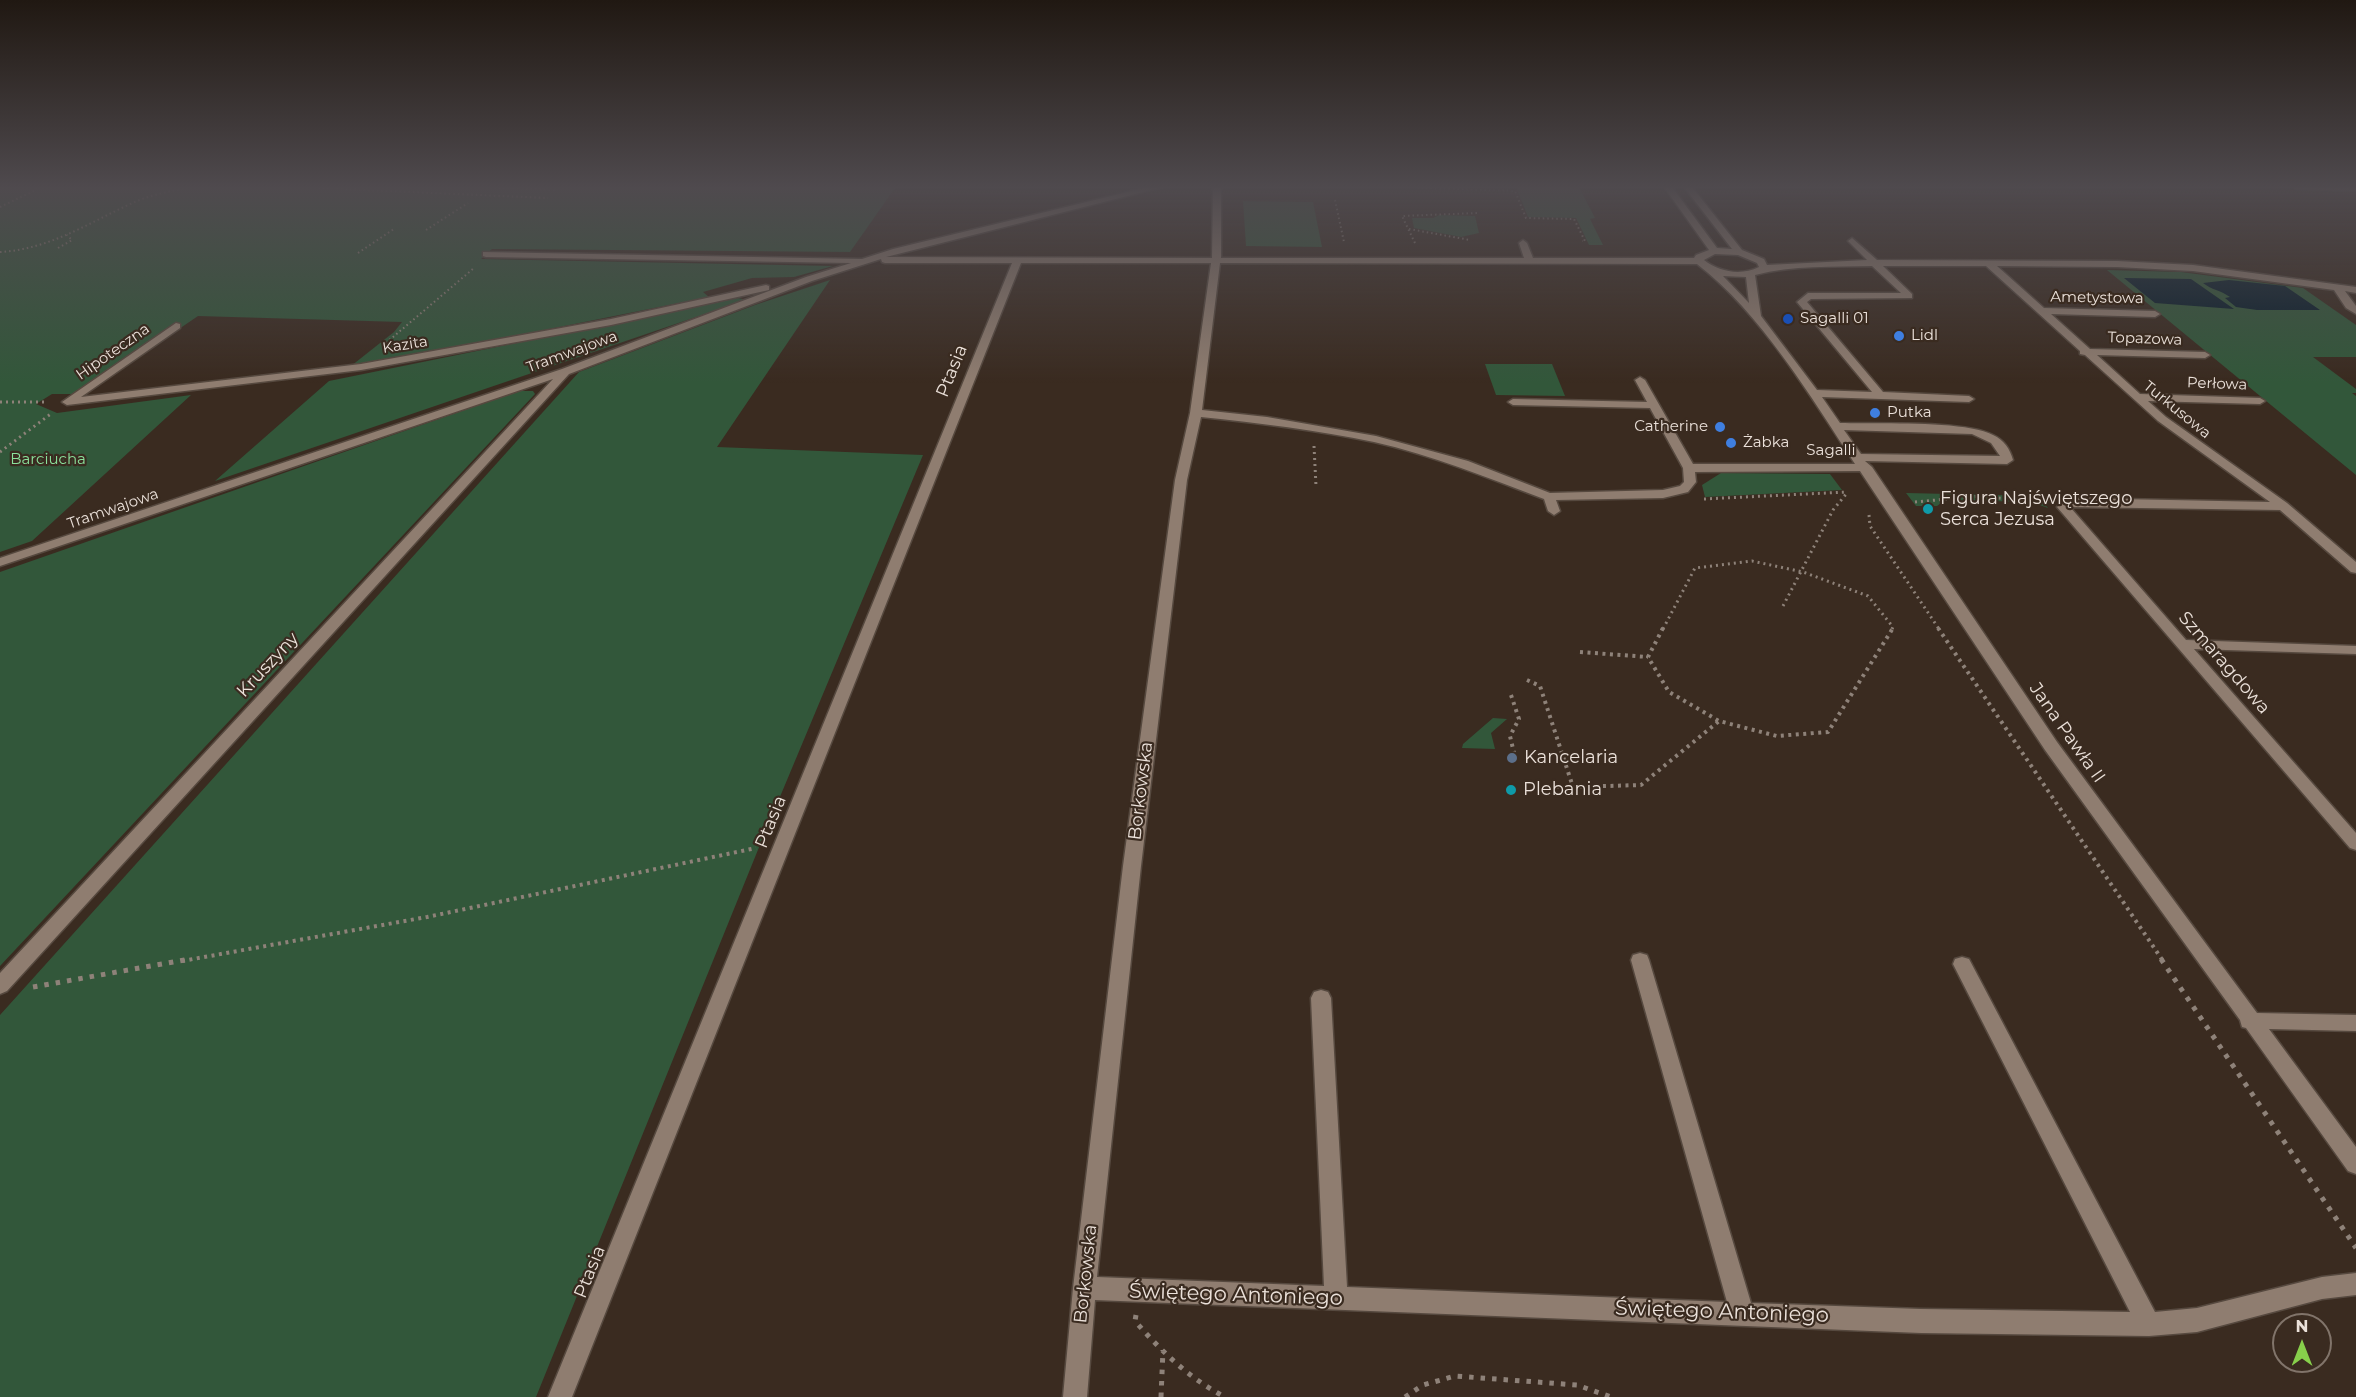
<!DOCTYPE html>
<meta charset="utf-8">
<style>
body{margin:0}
#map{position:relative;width:2356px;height:1397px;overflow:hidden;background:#3a2b20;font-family:Montserrat,sans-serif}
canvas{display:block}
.north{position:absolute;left:2272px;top:1313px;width:60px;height:60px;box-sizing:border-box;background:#3a2b20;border:2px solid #81746a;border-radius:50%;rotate:0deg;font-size:16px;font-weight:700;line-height:24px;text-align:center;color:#ebe1da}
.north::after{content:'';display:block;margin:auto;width:21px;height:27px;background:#87cf4b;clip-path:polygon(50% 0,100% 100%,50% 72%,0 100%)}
</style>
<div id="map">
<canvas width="2356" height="1397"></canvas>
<div class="north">N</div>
</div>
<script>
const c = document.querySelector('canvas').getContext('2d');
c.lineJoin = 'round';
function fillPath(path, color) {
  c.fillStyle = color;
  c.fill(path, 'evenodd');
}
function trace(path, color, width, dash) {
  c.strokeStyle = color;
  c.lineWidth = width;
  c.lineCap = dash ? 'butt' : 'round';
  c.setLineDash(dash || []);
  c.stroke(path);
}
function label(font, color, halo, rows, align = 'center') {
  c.font = font + ' Montserrat,sans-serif';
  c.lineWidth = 4.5;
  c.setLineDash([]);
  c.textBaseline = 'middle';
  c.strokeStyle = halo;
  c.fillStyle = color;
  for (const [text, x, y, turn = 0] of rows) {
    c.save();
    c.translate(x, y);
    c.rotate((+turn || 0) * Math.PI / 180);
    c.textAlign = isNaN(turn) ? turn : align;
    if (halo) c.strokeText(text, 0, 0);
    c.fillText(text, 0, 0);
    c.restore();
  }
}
fillPath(new Path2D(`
 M 0,187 L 853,187 L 895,188 L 850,252 L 492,249 L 481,259 L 833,266 L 794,277 L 752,278 L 703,292 L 709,297 L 390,361 L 351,366 L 394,332 L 402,322 L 198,316 L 84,394 L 52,394 L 36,404 L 57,413 L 191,395 L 32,541 L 0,552 Z
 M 1516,187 L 1579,187 L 1595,218 L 1590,219 L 1603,245 L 1589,245 L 1576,218 L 1528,217 Z
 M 1243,201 L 1313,202 L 1322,247 L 1246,246 Z
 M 1439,215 L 1475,216 L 1479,233 L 1461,237 L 1414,228 L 1412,218 L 1433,218 Z
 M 2107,270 L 2181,272 L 2303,288 L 2356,325 L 2356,357 L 2313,357 L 2356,389 L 2356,393 L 2352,393 L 2356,396 L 2356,475 Z
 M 830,280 L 717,447 L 923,455 L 764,835 L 536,1397 L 0,1397 L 0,1015 L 579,372 L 755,305 Z
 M 738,298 L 746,300 L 215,481 L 329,381 Z
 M 1485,364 L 1552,364 L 1565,396 L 1496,395 Z
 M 519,391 L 533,391 L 535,394 L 0,966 L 0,572 Z
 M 1721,473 L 1830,474 L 1842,490 L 1705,497 L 1702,485 Z
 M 1906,493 L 2038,496 L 2048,508 L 2031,502 L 1945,500 L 1937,506 L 1916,506 Z
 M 1493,718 L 1507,719 L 1491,733 L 1495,749 L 1462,748 L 1463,744 Z`), '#32573a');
fillPath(new Path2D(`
 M 2124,278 L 2191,279 L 2234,309 L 2155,303 Z
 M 2229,280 L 2285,286 L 2320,310 L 2257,310 L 2236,307 L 2225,298 L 2230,297 C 2220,290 2212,290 2203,283 Z`), '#081d2b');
const minor = new Path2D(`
 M 1148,187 L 1163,187 L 886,257 L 1212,258 L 1213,187 L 1221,187 L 1221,258 L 1524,258 L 1519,243 L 1523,240 L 1527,243 L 1533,258 L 1694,258 L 1696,255 L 1709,250 L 1664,187 L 1672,187 L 1717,248 L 1732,249 L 1684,187 L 1692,187 L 1742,250 L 1764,259 L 1767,265 L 1867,260 L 1848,241 L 1852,238 L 1877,260 L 2117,261 L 2193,265 L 2356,287 L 2356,293 L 2345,291 L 2356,306 L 2356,314 L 2346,308 L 2334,290 L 2193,271 L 2117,267 L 1997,266 L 2044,308 L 2155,311 L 2160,314 L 2155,317 L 2051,314 L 2090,349 L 2205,352 L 2210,355 L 2205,358 L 2097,355 L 2140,394 L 2260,398 L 2265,401 L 2260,404 L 2148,401 L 2166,417 L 2287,503 L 2356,562 L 2356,573 L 2351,572 L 2280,510 L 2070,507 L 2186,640 L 2356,646 L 2356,654 L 2194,649 L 2356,833 L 2356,850 L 2350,848 L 2057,507 L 2069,498 L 2270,502 L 2158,421 L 2085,355 L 2080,354 L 2080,351 L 1986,266 L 1883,266 L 1912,294 L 1912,298 L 1811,299 L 1807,302 L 1883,392 L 1969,396 L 1974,399 L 1969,402 L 1822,397 L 1840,423 C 1876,424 1965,420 1993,435 C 2004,440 2010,449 2013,460 L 2007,464 L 1865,461 L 1872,467 L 2057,742 L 2257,1013 L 2356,1015 L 2356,1031 L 2269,1029 L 2356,1147 L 2356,1174 L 2348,1171 L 2246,1028 L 2242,1027 L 2240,1020 L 2045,750 L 1860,471 L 1695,472 L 1696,482 L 1688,492 L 1663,498 L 1556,500 L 1560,511 L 1554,515 L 1548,511 L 1544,499 C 1488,478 1432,455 1374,442 C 1317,430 1259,423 1201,417 L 1187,480 L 1141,866 L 1097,1277 L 1324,1286 L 1311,998 L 1314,992 L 1321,990 L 1328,992 L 1331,998 L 1347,1287 L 1727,1302 L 1631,960 L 1633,955 L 1640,953 L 1647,955 L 1649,960 L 1751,1303 L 1921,1309 L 2130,1312 L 1953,964 L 1955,959 L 1962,957 L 1969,959 L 2155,1312 L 2197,1308 L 2322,1277 L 2356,1273 L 2356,1295 L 2322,1299 L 2197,1332 L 2149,1336 L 1921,1333 L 1095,1300 L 1087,1397 L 1063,1397 L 1073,1288 L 1123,866 L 1175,480 L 1190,413 L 1211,263 L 1021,263 L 572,1397 L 548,1397 L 1012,263 L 885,263 L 882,262 L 881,259 L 812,281 L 569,374 L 7,991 L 0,994 L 0,973 L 553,379 L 0,566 L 0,558 L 562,369 L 806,277 L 851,263 L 486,257 L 483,256 L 483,252 L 862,259 L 893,249 ZM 1715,254 L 1738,255 L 1757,263 L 1759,267 C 1741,276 1719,272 1704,260 ZM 1220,263 L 1697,264 C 1760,312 1811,397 1855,464 L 1693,464 L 1645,380 L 1640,377 L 1635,380 L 1647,402 L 1513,399 L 1508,402 L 1513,405 L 1650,408 L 1683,468 L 1684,482 L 1680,486 L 1663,490 L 1550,493 L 1468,461 L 1376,436 L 1267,417 L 1202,410 ZM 1872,266 L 1901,293 L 1808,293 L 1797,302 L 1872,392 L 1817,390 L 1761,316 L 1755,275 C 1793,265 1833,267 1872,266 ZM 1723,276 L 1746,277 L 1749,303 ZM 1844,430 L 1972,434 L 1991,443 L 2000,456 L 1861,454 Z
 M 2293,187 L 2356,187 L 2356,191 L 2297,189 Z
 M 766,285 L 769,286 L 769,290 L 611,325 L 361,370 L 67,405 L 62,402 L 176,323 L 180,324 L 180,328 L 81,397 L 361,364 L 611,319 Z`);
trace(minor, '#56493f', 3);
trace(new Path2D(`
 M 296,187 L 548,198
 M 481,187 L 557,190
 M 1399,187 L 1515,191 L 1526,218 L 1574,219 L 1585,241 L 1582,241
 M 1335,200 L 1344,242
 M 0,207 L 42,187
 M 1409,229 L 1470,240
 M 426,230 L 468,203
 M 1415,243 L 1402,216 L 1477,213
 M 58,248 L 72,240 L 67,235
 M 0,252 C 52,249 91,221 137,201 C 154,194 172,191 190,187
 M 358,253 L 394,229
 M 386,343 L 474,268`), '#8e8279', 2, [1.5, 3]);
trace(new Path2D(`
 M 0,402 L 47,402
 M 1314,446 L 1316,486
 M 0,452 L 52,413
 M 1704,499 L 1847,492
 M 1915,502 L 1980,496 L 2045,503
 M 1869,515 L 1870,526 L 1939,629
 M 1783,606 L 1833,510 L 1847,493
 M 1663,629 L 1695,568 L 1752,561 L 1803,572 L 1868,596 L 1893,627 L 1892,629`), '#8e8279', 3, [2, 4]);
trace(new Path2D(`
 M 1663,628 L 1648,657 L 1669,692 L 1719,721 L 1777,736 L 1828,732 L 1893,628
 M 1938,628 L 2163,961
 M 1580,652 L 1648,657
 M 1527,680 L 1540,686 L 1573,787 L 1545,787
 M 1511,695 L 1519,719 L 1510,736 L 1514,753
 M 1573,787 L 1641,785 L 1719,721
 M 182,961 L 427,917 L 756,848`), '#8e8279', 4, [3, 4.5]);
trace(new Path2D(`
 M 2161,959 L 2356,1248
 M 33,987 L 190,959
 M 1136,1315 L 1135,1321 C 1161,1351 1190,1379 1225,1397
 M 1161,1397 L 1163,1350
 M 1405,1397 L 1423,1385 L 1455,1376 L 1577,1385 L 1611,1397`), '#8e8279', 5, [4.5, 7]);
fillPath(minor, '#8f7d70');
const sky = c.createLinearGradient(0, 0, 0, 383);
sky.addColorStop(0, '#201812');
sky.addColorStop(0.49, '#4f4a4e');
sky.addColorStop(1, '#4f4a4e00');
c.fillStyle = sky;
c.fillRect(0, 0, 2356, 383);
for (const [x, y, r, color] of [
 [1788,319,6,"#1a4fb4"],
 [1899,336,6,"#3f7fe0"],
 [1875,413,6,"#3f7fe0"],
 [1720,427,6,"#3f7fe0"],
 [1731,443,6,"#3f7fe0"],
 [1928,509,6,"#0f9aa8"],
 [1512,758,6,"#5c6f8a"],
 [1511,790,6,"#0f9aa8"]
]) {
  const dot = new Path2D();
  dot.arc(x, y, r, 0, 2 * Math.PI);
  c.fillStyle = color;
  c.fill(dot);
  trace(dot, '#3a2b20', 2);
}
label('15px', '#ebe1da', '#3a2b20', [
 ["Ametystowa",2097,298,1],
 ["Topazowa",2145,339,2],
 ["Kazita",405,345,-9],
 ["Hipoteczna",113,352,-35],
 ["Tramwajowa",572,352,-20],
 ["Perłowa",2217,384,2],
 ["Turkusowa",2177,410,39],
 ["Sagalli",1831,451],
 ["Tramwajowa",113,509,-19]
]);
label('15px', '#ebe1da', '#3a2b20', [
 ["Sagalli 01",1800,319],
 ["Lidl",1911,336],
 ["Putka",1887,413],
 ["Catherine",1708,427,"right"],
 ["Żabka",1743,443]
], 'left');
label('15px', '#8be19c', '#3a2b20', [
 ["Barciucha",48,460]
]);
label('18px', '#ebe1da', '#3a2b20', [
 ["Ptasia",952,371,-68],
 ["Szmaragdowa",2224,663,49],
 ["Kruszyny",268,665,-47],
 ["Jana Pawła II",2067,733,55],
 ["Borkowska",1141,791,-83],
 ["Ptasia",771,822,-68],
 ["Ptasia",590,1272,-68],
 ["Borkowska",1086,1274,-84]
]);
label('18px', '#ebe1da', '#3a2b20', [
 ["Figura Najświętszego",1940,499],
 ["Serca Jezusa",1940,520],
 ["Kancelaria",1524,758],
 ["Plebania",1523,790]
], 'left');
label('21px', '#ebe1da', '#3a2b20', [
 ["Świętego Antoniego",1236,1295,2],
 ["Świętego Antoniego",1722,1312,2]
]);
</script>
